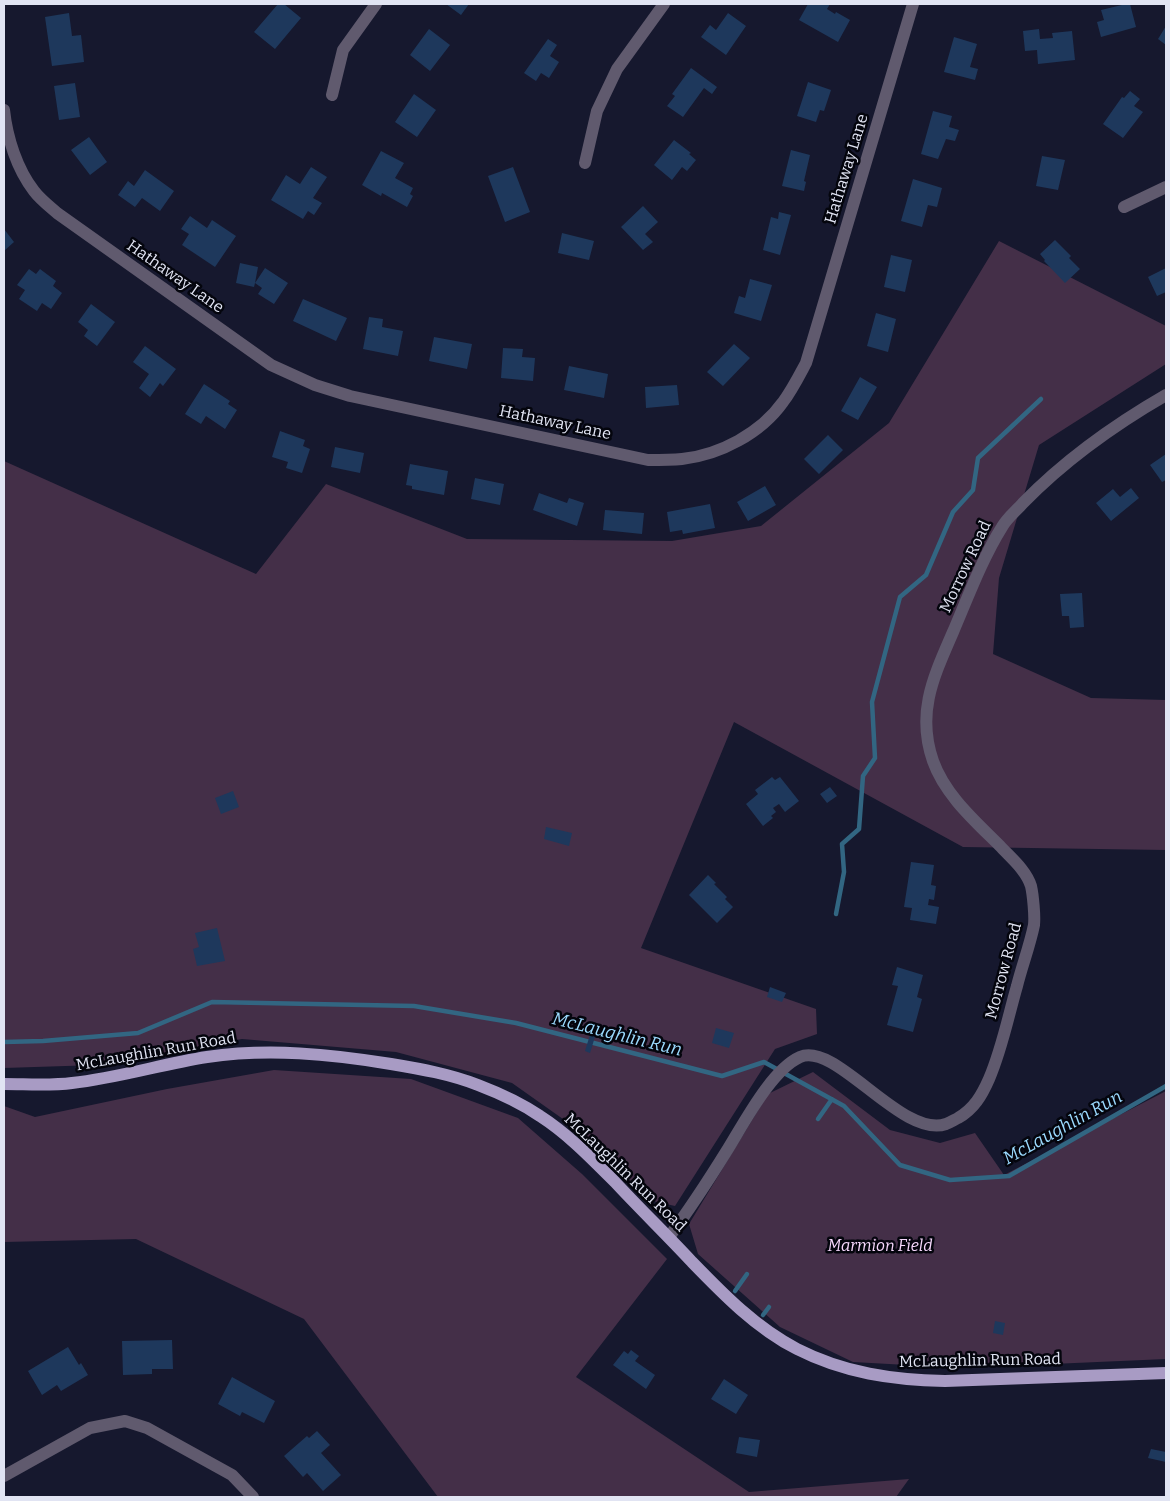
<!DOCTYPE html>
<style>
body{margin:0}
#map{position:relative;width:1170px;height:1501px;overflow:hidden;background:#16182e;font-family:Bitter,serif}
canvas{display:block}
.frame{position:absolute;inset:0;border:5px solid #e1e4f3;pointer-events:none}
</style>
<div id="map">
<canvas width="1170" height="1501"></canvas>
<div class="frame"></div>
</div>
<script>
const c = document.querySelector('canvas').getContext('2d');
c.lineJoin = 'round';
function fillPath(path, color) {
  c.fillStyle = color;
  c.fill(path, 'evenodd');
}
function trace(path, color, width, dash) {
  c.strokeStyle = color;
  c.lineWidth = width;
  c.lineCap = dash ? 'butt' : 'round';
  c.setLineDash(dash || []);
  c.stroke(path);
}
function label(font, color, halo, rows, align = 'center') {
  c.font = font + ' Bitter,serif';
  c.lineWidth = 5;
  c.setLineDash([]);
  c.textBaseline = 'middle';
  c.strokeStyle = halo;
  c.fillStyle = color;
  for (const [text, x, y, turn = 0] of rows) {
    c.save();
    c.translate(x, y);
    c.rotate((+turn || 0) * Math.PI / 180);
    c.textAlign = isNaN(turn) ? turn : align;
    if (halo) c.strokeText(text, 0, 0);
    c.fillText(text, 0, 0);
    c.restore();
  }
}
fillPath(new Path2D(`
 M 999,241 L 1166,326 L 1166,364 L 1039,445 L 999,578 L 993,654 L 1091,698 L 1166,700 L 1166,850 L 963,847 L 734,722 L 641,948 L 816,1009 L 817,1034 L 775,1049 L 675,1206 L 644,1199 L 570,1124 L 512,1083 L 396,1052 L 242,1039 L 97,1065 L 4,1068 L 4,461 L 256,574 L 326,484 L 467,539 L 672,541 L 761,526 L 889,423 Z
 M 274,1070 L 411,1079 L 518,1118 L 582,1174 L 667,1259 L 576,1377 L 749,1492 L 909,1479 L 896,1497 L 438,1497 L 304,1319 L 136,1239 L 4,1242 L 4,1106 L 35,1117 L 167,1089 Z
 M 813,1072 L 890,1130 L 940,1143 L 975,1133 L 1004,1175 L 1166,1091 L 1166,1359 L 961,1368 L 853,1362 L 780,1327 L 698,1254 L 689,1224 L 768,1094 Z`), '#442f48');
trace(new Path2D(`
 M 836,914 L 844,872 L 842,844 L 859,829 L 863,776 L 875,758 L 872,702 L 900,597 L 926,575 L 953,512 L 973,490 L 978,458 L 1041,399
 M 4,1042 L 43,1041 L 138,1033 L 212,1002 L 414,1006 L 516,1023 L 722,1076 L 764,1062 L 844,1106 L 900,1165 L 950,1180 L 1009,1176 L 1166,1086
 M 818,1119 L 832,1099
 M 735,1291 L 747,1274
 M 763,1315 L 769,1307`), '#326682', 4.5);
fillPath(new Path2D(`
 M 278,4 L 284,4 L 301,18 L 275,49 L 254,32 Z
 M 446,4 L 469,4 L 461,15 Z
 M 808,4 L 830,4 L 827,9 L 835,14 L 836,12 L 850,20 L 838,42 L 799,20 Z
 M 1126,4 L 1130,4 L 1136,27 L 1101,37 L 1097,22 L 1104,20 L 1101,10 Z
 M 69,13 L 72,36 L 81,35 L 84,62 L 52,66 L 45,17 Z
 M 728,13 L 746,26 L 726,55 L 701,37 L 710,25 L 716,30 Z
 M 1166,26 L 1166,45 L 1158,39 Z
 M 429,29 L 450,45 L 430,71 L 410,55 Z
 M 1039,29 L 1040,39 L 1053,38 L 1052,33 L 1072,31 L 1075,60 L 1038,64 L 1037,50 L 1025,51 L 1023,31 Z
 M 954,37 L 977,44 L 970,67 L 978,69 L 975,80 L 944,72 Z
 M 548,39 L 557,45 L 550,56 L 559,62 L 549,78 L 541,73 L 536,81 L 524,73 Z
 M 691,68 L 717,87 L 712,94 L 704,88 L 683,117 L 667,106 L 675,96 L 672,94 Z
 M 808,82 L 831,90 L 824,111 L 820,110 L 816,122 L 797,116 Z
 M 75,83 L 80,117 L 59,120 L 54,86 Z
 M 1130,91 L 1140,99 L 1134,106 L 1143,112 L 1123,138 L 1103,124 L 1122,97 L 1124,98 Z
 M 414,94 L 436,110 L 417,137 L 395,122 Z
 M 933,111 L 952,116 L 949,127 L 959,130 L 955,141 L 946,139 L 938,159 L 921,154 Z
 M 89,137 L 107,162 L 90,175 L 71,150 Z
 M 674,140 L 691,153 L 689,154 L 696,160 L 687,171 L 682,167 L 672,180 L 654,165 Z
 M 791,150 L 810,155 L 804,181 L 806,182 L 804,191 L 782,186 Z
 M 381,151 L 404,163 L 395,178 L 413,188 L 410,194 L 413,196 L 407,207 L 382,193 L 381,196 L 362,185 Z
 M 1042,156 L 1065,160 L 1058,190 L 1036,186 Z
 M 311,167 L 327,177 L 313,198 L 322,203 L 314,215 L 308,211 L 303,219 L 271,200 L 286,175 L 300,184 Z
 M 513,167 L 530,212 L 505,222 L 488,176 Z
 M 145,170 L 174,191 L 160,211 L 142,198 L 135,207 L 118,195 L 128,181 L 134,186 Z
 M 913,179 L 942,188 L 937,207 L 928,205 L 922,227 L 901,221 Z
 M 643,206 L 658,222 L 645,234 L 653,242 L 643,250 L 621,227 Z
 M 779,212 L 791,215 L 780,255 L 763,250 L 771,217 L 778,219 Z
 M 190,216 L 207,228 L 212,220 L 236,236 L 215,267 L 182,245 L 189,234 L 181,229 Z
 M 4,229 L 14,242 L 4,251 Z
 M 562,233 L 594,241 L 589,260 L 558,253 Z
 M 1055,240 L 1071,256 L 1069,258 L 1080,269 L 1065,283 L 1044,261 L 1045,260 L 1040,254 Z
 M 891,255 L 912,260 L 905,292 L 884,287 Z
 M 240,263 L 258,267 L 255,283 L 265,268 L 288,283 L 274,304 L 258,294 L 262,288 L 255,283 L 254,287 L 236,283 Z
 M 1166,268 L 1166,292 L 1157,296 L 1148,277 Z
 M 29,269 L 36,274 L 40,269 L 56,281 L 53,286 L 62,293 L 51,309 L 42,303 L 37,311 L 19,299 L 25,290 L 17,285 Z
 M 750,279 L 772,285 L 761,321 L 734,313 L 739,296 L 745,298 Z
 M 303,299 L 347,318 L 336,341 L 293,321 Z
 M 91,304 L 115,322 L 97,346 L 84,336 L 88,330 L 78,322 Z
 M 876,313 L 896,319 L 888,352 L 867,346 Z
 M 369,317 L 383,319 L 382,327 L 403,331 L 398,356 L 363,349 Z
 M 434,337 L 472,344 L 467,369 L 429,361 Z
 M 734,344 L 750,358 L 723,386 L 707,372 Z
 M 145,346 L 176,369 L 163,386 L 160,383 L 150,397 L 139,388 L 149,374 L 133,362 Z
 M 503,348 L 523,349 L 522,357 L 535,358 L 533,381 L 501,378 Z
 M 569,366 L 608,374 L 604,398 L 564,390 Z
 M 860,377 L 877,387 L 858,420 L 841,411 Z
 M 204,384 L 230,401 L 228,404 L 237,410 L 225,429 L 206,416 L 201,424 L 185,414 Z
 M 677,385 L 679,405 L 646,408 L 645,387 Z
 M 280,431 L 305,440 L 303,446 L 310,449 L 302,473 L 286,468 L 288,462 L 272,457 Z
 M 828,435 L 843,450 L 819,474 L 804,459 Z
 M 335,447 L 364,453 L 360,473 L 331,467 Z
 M 1166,454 L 1166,480 L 1162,482 L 1150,465 Z
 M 410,464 L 448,471 L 444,495 L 412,489 L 412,486 L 406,485 Z
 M 475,478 L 504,484 L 500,505 L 471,499 Z
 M 765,486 L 776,505 L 748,521 L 737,502 Z
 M 1131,488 L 1139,498 L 1111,521 L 1096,503 L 1113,489 L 1120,497 Z
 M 539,493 L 567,503 L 569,498 L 584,503 L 577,526 L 533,510 Z
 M 710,504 L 715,528 L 683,534 L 682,530 L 670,532 L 667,512 Z
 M 605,510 L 644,513 L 642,534 L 603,530 Z
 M 1082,593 L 1084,627 L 1070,628 L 1069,616 L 1062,616 L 1060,594 Z
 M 772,777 L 775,780 L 780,777 L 799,801 L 785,812 L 779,804 L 773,808 L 776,812 L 771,816 L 773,818 L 763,826 L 746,804 L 758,794 L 755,790 Z
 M 830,787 L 837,796 L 827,803 L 820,794 Z
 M 233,791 L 239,807 L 221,814 L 215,798 Z
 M 546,827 L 572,833 L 569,846 L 544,839 Z
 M 911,862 L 934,865 L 931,885 L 936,886 L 934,900 L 929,899 L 928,905 L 939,907 L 936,924 L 910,920 L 912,908 L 904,907 Z
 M 708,875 L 716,883 L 714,884 L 727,897 L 725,899 L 733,907 L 717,923 L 689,895 Z
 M 217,928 L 225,961 L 197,966 L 193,949 L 199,947 L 195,933 Z
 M 897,967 L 923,975 L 917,997 L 922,999 L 913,1032 L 887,1025 L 898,986 L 892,985 Z
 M 770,987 L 786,993 L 782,1002 L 767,997 Z
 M 593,1025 L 598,1027 L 590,1053 L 585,1051 Z
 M 716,1028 L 734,1033 L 729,1048 L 712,1043 Z
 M 995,1321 L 1005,1323 L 1003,1335 L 993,1333 Z
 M 172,1340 L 173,1369 L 152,1369 L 152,1374 L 123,1375 L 122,1341 Z
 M 68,1347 L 79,1365 L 81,1363 L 88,1375 L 61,1391 L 57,1385 L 42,1395 L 28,1371 Z
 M 631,1350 L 639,1356 L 635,1361 L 655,1375 L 646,1389 L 613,1365 L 624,1351 L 628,1354 Z
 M 232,1377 L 275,1401 L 264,1423 L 242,1412 L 240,1416 L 218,1404 Z
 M 724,1379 L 748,1395 L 736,1414 L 711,1399 Z
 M 317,1431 L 330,1445 L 321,1453 L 341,1475 L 323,1491 L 307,1473 L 303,1477 L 284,1456 L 307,1436 L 309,1438 Z
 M 739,1437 L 760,1440 L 757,1457 L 736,1453 Z
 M 1151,1449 L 1166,1452 L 1166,1462 L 1148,1458 Z`), '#1e385c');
trace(new Path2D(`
 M 332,95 L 343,50 L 376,4
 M 4,110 C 7,138 17,169 34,191 C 40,199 49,206 57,213 L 271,365 L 315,385 L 350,396 L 648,460 C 659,460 671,460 682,459 C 720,455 761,433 783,402 C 792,390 799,376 806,363 L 913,4
 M 585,163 L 597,111 L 617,69 L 664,4
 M 1124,207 L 1166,187
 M 669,1237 C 689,1210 708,1181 726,1152 C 743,1125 771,1070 800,1057 C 836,1041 902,1139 946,1124 C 951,1122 954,1120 958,1118 C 974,1109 982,1095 989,1079 C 1002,1049 1008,1017 1017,986 C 1022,966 1030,945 1034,925 C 1035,916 1033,895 1031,886 C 1026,870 1011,858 1000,846 C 975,821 945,795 933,761 C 916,712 934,676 953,632 C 968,597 982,559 1002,527 C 1007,518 1016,511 1023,503 C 1065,460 1114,425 1166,395
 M 4,1476 L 90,1428 L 125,1421 L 147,1428 L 232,1475 L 253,1497`), '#605a6e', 12);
trace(new Path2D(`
 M 4,1084 C 26,1084 50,1086 72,1083 C 118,1078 162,1064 207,1057 C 269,1048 330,1054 391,1064 C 421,1069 450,1074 478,1085 C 499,1093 521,1103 540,1116 C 568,1134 591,1158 615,1182 C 640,1209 667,1235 692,1262 C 723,1294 756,1328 797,1349 C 844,1373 893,1380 945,1381 L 1166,1373`), '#a89bc4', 12);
label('16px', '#e1e4f3', '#04050d', [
 ["Hathaway Lane",847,169,-73],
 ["Hathaway Lane",175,277,35],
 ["Hathaway Lane",555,423,12],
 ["Morrow Road",966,567,-65],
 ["Morrow Road",1004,971,-75],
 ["McLaughlin Run Road",156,1052,-10],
 ["McLaughlin Run Road",625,1173,44],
 ["McLaughlin Run Road",980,1361,-1]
]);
label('italic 16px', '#f6d7fc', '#04050d', [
 ["Marmion Field",880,1247]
]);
label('italic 18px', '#9bdafe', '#04050d', [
 ["McLaughlin Run",617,1035,14],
 ["McLaughlin Run",1063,1128,-29]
]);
</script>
